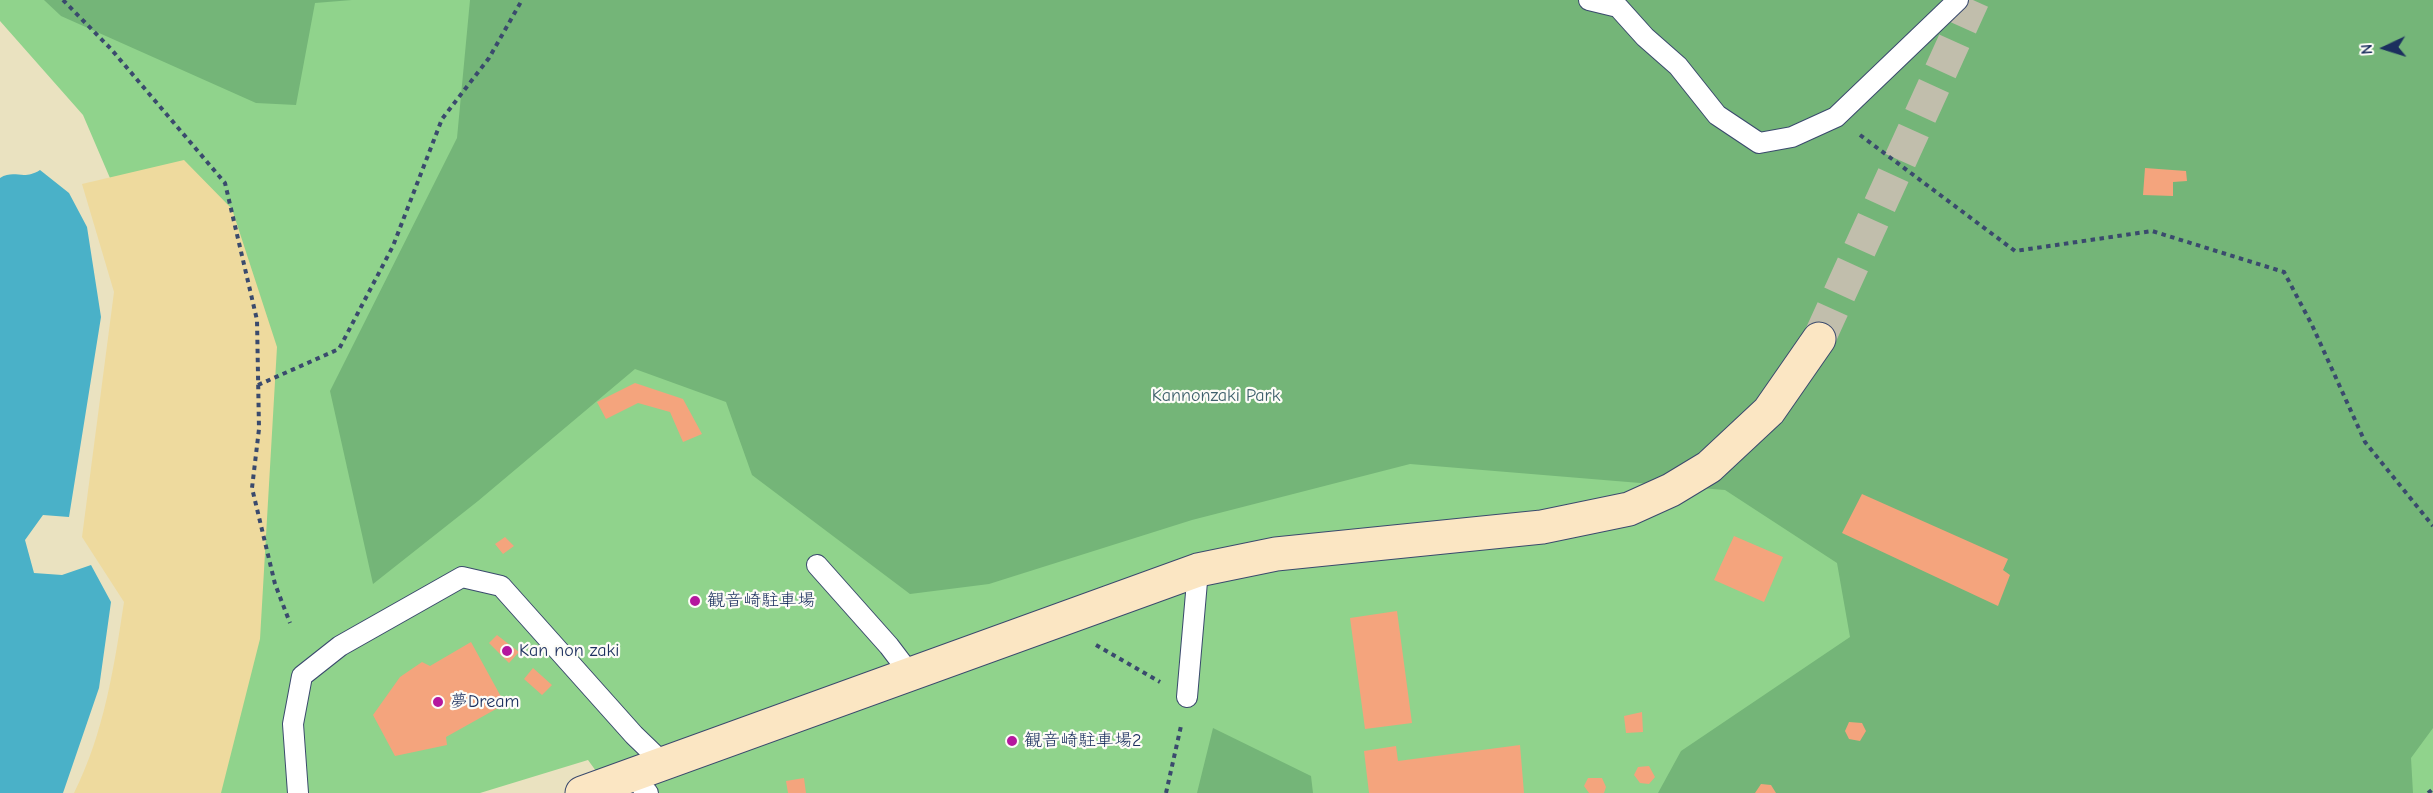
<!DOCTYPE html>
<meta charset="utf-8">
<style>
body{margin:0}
#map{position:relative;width:2433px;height:793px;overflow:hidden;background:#eae2c0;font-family:"Comic Neue",sans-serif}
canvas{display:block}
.north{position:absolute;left:2355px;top:18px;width:60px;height:60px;-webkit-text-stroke:4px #fdfcf7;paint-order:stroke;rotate:266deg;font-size:16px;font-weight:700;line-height:24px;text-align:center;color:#1b2f5e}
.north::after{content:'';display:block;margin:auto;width:21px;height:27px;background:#1b2f5e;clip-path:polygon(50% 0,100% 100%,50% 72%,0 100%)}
</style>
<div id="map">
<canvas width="2433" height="793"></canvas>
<div class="north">N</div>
</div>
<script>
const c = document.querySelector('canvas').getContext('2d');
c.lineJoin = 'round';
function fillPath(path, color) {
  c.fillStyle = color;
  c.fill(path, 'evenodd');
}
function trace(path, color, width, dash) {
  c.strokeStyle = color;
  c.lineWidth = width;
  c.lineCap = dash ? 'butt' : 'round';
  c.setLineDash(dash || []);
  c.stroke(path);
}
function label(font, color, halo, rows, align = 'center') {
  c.font = font + ' "Comic Neue","Klee One",sans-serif';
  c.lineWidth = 4.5;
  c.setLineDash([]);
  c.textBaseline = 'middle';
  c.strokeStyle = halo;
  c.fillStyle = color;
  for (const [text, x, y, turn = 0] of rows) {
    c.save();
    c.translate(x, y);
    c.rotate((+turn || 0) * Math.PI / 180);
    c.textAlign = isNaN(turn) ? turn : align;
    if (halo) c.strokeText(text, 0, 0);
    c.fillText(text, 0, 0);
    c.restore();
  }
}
fillPath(new Path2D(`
 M 0,0 L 2433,0 L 2433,793 L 612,793 L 588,760 L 480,793 L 218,793 L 178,337 L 83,115 L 0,21 Z`), '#90d38c');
fillPath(new Path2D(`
 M 44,0 L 352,0 L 315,3 L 296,105 L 256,103 L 61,16 Z
 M 470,0 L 2433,0 L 2433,728 L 2411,758 L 2413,793 L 1658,793 L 1681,751 L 1850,637 L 1837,563 L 1725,490 L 1410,464 L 1192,520 L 989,584 L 910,594 L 752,475 L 726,402 L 635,369 L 478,501 L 373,584 L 330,391 L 457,138 Z
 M 1213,728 L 1311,776 L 1313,793 L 1197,793 Z`), '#74b578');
fillPath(new Path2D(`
 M 184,160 L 232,209 L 277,347 L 260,639 L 221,793 L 74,793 C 104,733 114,668 124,602 L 82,537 L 114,292 L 82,184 Z`), '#eeda9e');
fillPath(new Path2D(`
 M 40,170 L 69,193 L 87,227 L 101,317 L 69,517 L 43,515 L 25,540 L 34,573 L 62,575 L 91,565 L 111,602 L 99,688 L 63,793 L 0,793 L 0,178 C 15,169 23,181 40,170 Z`), '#4ab1c8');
fillPath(new Path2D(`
 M 2145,168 L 2186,171 L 2187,181 L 2173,182 L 2173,196 L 2143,195 Z
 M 635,383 L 683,399 L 702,434 L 683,442 L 670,412 L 638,403 L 606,419 L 597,402 Z
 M 1862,494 L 2008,559 L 2003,570 L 2010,575 L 1998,606 L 1842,533 Z
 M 1734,536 L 1783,557 L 1764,602 L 1714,580 Z
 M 505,537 L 514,546 L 503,554 L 495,544 Z
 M 1397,611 L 1412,723 L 1365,729 L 1350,618 Z
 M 497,635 L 519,652 L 509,663 L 489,643 Z
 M 471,642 L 505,704 L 446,737 L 447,745 L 395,756 L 373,715 L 400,677 L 422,662 L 430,666 Z
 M 533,668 L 552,685 L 542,695 L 524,679 Z
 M 1642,712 L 1643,732 L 1626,733 L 1624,716 Z
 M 1849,722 L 1862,723 L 1866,731 L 1860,741 L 1849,739 L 1845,731 Z
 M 1520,745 L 1524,793 L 1369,793 L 1364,751 L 1396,746 L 1398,761 Z
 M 1649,766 L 1655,777 L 1649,784 L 1640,783 L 1634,775 L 1638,767 Z
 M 804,778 L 806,793 L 788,793 L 786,781 Z
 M 1588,778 L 1602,778 L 1606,787 L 1604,793 L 1589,793 L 1584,786 Z
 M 1761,784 L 1771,785 L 1776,793 L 1755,793 Z`), '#f4a47d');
trace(new Path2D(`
 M 1819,339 L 1973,0`), '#c1beac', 33, [33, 16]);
const lane = new Path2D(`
 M 1589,0 L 1618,7 L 1645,37 L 1678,66 L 1717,115 L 1759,143 L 1792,137 L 1836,117 L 1958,0
 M 817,565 L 889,646 L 911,675
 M 1187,697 L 1198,570
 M 631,775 L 648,793
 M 298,793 L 293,724 L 302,676 L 340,646 L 462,577 L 501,586 L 634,735 L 663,763`);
const secondary = new Path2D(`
 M 582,793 L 1198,570 L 1276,554 L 1542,527 L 1629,509 L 1671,490 L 1709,467 L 1769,411 L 1819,339`);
trace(lane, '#3a4a6d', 22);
trace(secondary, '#3a4a6d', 35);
trace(new Path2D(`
 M 63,0 L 111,49 L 225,183 L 257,320 L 259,429 L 252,488 L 275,584 L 290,623
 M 1860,135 L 2015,251 L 2152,231 L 2284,272 L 2312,325 L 2365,442 L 2433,526
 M 258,385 L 339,349 L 393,246 L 442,119 L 489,58 L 522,0
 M 1096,645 L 1160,682
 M 1166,793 L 1181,726
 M 2428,793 L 2433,789`), '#3a4a6d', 4, [4.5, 4.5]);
trace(lane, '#fff', 20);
trace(secondary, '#fbe6c3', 33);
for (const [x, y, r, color] of [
 [695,601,6,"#b5179e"],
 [507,651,6,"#b5179e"],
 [438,702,6,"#b5179e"],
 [1012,741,6,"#b5179e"]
]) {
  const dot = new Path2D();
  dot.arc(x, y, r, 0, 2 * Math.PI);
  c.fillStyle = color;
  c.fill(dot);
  trace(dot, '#fdfcf7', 2);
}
label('18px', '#3e606c', '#fdfcf7', [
 ["Kannonzaki Park",1216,396]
]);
label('18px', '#1b2f5e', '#fdfcf7', [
 ["観音崎駐車場",707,601],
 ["Kan non zaki",519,651],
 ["夢Dream",450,702],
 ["観音崎駐車場2",1024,741]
], 'left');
</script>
